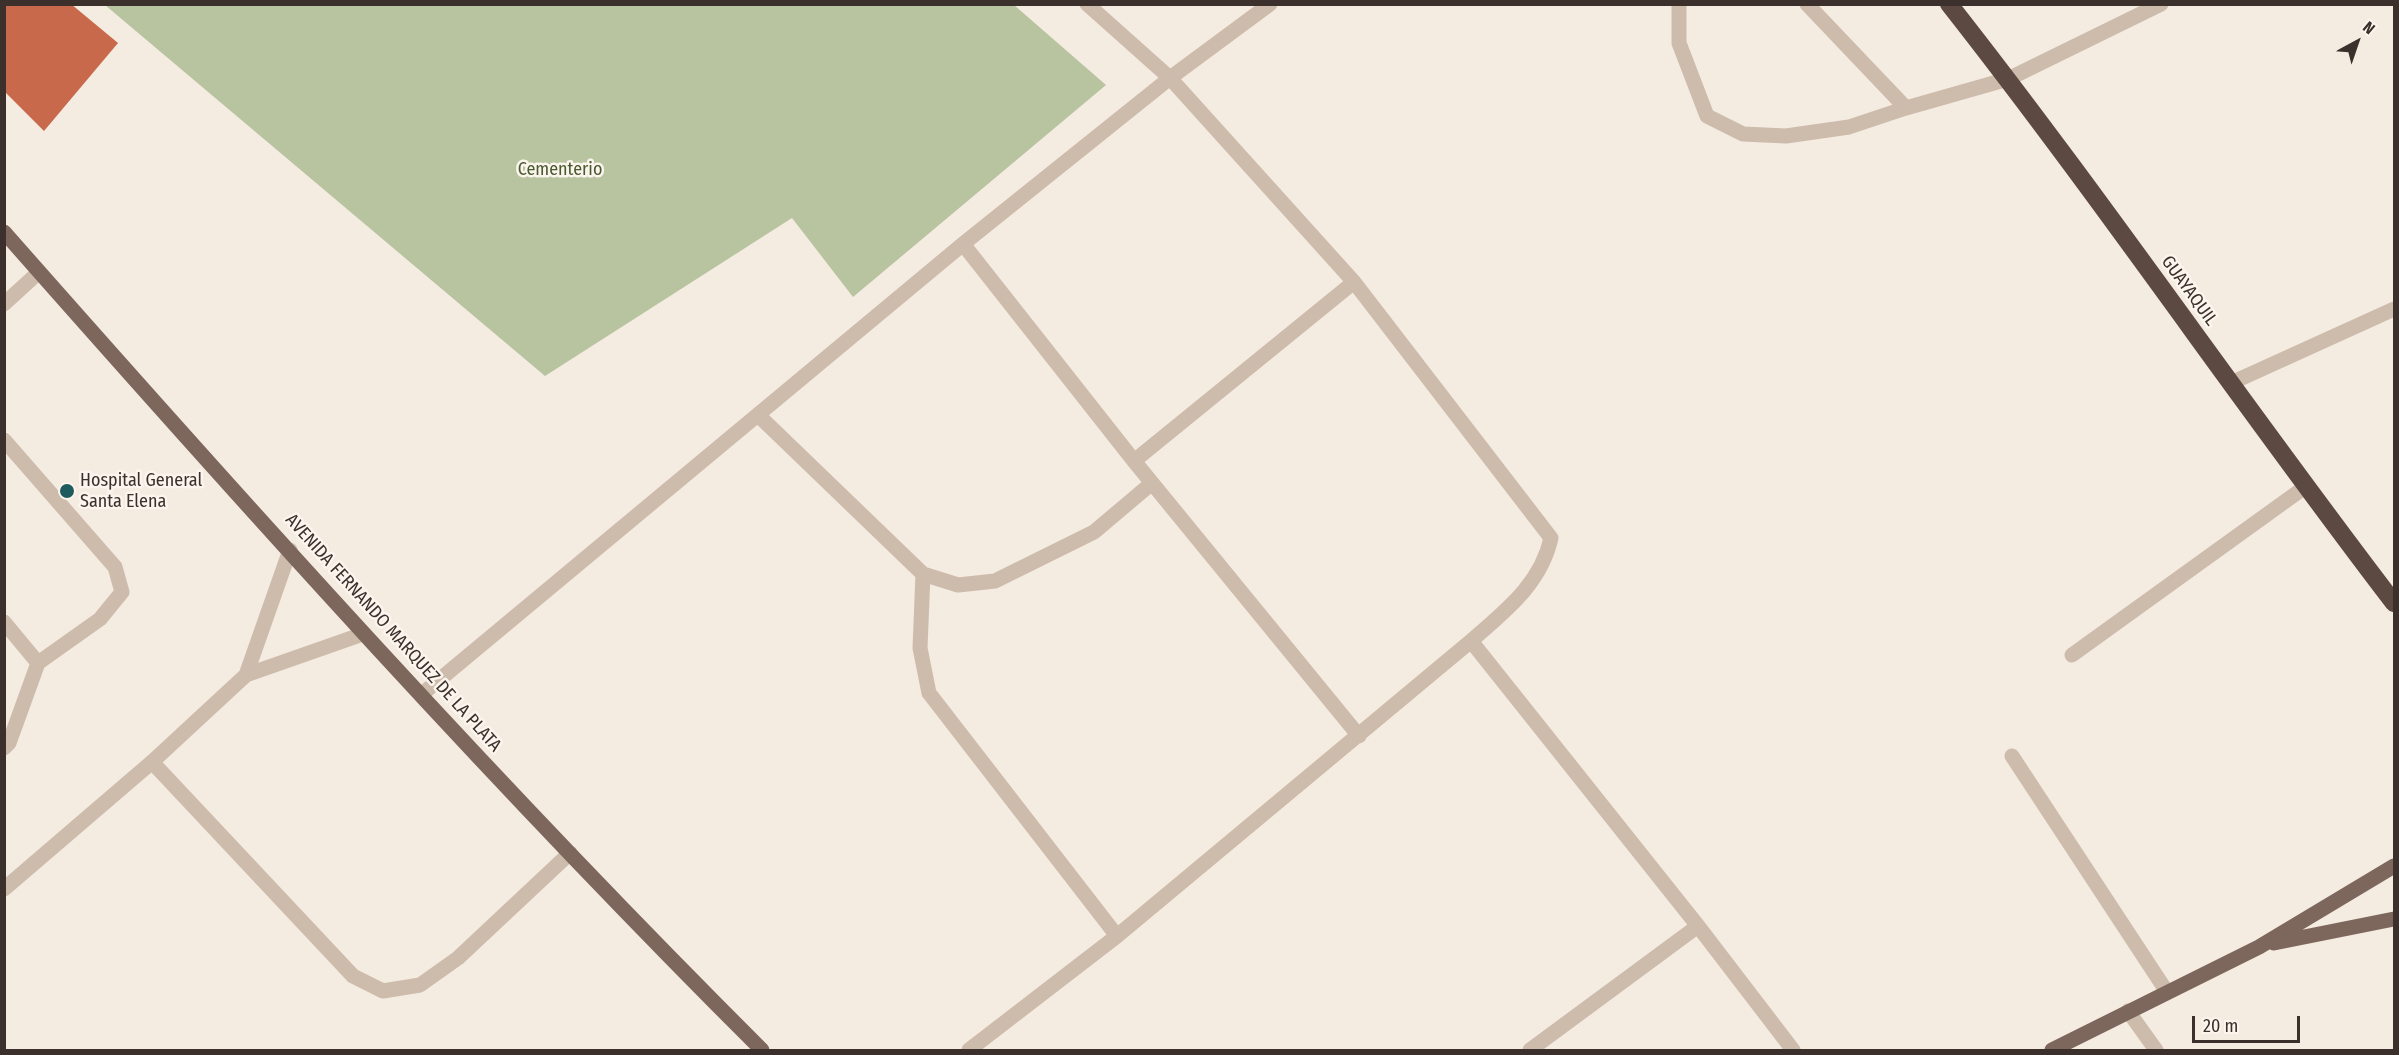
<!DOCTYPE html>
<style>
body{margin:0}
#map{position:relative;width:2399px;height:1055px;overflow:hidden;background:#f4ebe1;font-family:"Fira Sans Condensed",sans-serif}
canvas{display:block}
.frame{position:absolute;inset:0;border:6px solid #3b302b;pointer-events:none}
.north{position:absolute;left:2327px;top:12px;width:60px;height:60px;-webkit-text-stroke:4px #fbf5ee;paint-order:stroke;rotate:40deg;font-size:16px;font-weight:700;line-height:24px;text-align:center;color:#3b302b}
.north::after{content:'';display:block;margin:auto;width:21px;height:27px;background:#3b302b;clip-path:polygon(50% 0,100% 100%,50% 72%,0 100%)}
.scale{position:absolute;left:2192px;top:1016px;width:108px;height:27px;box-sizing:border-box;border:3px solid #3b302b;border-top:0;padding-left:8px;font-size:18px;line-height:21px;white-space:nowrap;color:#3b302b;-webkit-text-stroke:4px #fbf5ee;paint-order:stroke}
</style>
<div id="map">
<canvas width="2399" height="1055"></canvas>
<div class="frame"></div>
<div class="north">N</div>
<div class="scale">20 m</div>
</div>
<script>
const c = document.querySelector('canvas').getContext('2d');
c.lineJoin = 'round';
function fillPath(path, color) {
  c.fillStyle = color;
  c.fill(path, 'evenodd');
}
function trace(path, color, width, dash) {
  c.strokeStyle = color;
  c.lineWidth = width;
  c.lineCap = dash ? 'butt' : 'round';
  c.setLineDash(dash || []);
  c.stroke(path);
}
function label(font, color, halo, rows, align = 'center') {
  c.font = font + ' "Fira Sans Condensed",sans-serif';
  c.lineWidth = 5;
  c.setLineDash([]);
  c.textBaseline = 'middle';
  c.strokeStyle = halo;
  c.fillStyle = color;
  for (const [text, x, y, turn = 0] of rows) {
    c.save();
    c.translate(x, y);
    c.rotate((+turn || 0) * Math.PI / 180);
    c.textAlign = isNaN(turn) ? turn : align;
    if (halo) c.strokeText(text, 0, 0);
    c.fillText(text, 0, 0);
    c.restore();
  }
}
fillPath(new Path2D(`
 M 105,5 L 1014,5 L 1106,85 L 853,297 L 792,218 L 545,376 Z`), '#b8c4a0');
fillPath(new Path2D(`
 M 4,4 L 71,4 L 118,43 L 44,131 L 4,91 Z`), '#c8694b');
trace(new Path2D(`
 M 1679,4 L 1679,43 L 1707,116 L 1743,134 L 1786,136 L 1849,127 L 1906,108 L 2008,79 L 2161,4
 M 1807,4 L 1906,108
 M 963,244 L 1134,461 L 1359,736
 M 4,304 L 39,272
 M 2231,383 L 2394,309
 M 758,415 L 923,574 L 958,585 L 995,581 L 1094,532 L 1152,483
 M 4,440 L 115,567 L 122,592 L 100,619 L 38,663 L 4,622
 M 1134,461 L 1354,282
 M 923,574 L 920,648 L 929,693 L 1117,936
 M 1471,641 L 1698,926 L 1793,1050
 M 2072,655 L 2305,487
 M 246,675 L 290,550
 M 421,695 L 963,244 L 1170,78 L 1270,4
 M 4,748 L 9,743 L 38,663
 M 2012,756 L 2167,992
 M 152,762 L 353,976 L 383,991 L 420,985 L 458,958 L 570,853
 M 4,889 L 152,762 L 246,675 L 363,634
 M 2128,1011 L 2156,1050
 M 969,1050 L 1117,936 L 1471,641 C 1505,611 1541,584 1551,538 L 1354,282 L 1170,78 L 1087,4
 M 1530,1050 L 1698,926`), '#cdbbac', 15);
trace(new Path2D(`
 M 4,232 C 250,511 499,788 762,1050
 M 2274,943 L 2394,919
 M 2052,1050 L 2259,947 L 2394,866`), '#7d675c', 15);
trace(new Path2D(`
 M 1949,4 C 2103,200 2243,406 2394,603`), '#5c4a42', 18);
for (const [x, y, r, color] of [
 [67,491,8,"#1f5a5e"]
]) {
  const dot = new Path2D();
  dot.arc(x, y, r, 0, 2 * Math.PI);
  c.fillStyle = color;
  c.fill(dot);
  trace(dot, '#fbf5ee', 2);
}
label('18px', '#4a5a2e', '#fbf5ee', [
 ["Cementerio",560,170]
]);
label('18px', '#3b302b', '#fbf5ee', [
 ["GUAYAQUIL",2189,291,54],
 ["AVENIDA FERNANDO MARQUEZ DE LA PLATA",393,633,48]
]);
label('18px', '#3b302b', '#fbf5ee', [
 ["Hospital General",80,481],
 ["Santa Elena",80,502]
], 'left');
</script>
